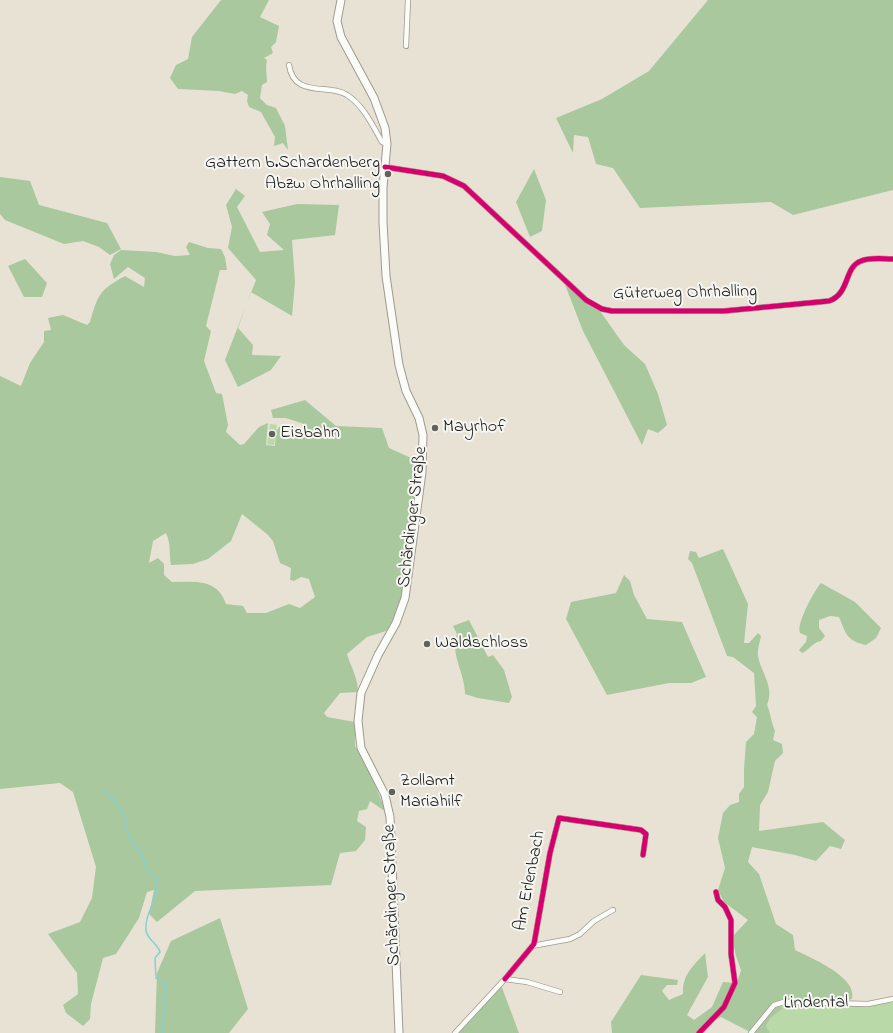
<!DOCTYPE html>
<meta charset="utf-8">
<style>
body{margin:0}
canvas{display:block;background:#e7e2d3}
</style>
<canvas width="893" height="1033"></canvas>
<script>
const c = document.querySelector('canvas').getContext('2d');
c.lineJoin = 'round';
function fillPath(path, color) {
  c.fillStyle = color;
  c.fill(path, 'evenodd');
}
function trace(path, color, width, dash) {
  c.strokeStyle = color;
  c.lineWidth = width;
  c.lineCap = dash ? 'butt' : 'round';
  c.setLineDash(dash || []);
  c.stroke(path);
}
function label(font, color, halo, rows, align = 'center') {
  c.font = font + ' "Indie Flower",sans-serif';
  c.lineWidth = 4;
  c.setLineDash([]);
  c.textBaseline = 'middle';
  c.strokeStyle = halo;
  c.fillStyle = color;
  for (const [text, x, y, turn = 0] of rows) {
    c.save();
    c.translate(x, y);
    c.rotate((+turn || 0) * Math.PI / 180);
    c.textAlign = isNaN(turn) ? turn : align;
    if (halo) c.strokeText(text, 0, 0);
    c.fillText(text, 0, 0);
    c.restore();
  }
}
fillPath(new Path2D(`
 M 270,424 L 277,425 L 274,445 L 267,444 Z
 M 893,1002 L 893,1033 L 770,1033 L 766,1026 L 770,1019 L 782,1009 L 782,1006 L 868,1006 Z`), '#b9d9a9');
fillPath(new Path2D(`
 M 221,0 L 269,0 L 260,17 L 279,26 L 276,42 L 271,47 L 273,53 L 264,58 L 267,60 C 265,67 267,74 267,82 L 262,85 L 260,98 L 267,105 L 276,108 L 285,126 L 288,150 L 283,143 L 274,146 L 275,137 L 261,112 L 249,107 L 247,101 L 248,95 L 242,91 L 235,94 L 219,91 L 178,89 L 170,78 L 176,65 L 188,59 L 192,37 Z
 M 708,0 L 893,0 L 893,190 L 793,215 L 771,202 L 640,208 L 613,168 L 596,164 L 588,137 L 574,135 L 573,153 L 556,118 L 602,99 L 649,71 Z
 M 534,169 L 546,200 L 542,231 L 530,237 L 516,202 Z
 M 0,177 L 30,181 L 39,205 L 107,223 L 121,249 L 110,255 L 99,247 L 83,241 L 64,244 L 5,220 L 0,214 Z
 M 236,189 L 245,196 L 237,207 L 260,252 L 284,250 L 267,235 L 270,224 L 262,212 L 297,204 L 339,205 L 335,235 L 292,240 L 295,282 L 292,316 L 251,292 L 238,328 L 253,345 L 252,355 L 281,356 L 271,370 L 238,387 L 225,360 L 256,280 L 228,248 L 232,227 L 226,205 Z
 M 189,242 L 208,248 L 221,249 L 225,257 L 227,270 L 220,270 L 206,326 L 211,331 L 204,361 L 216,393 L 222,394 L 228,425 L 226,432 L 240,445 L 244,444 L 259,427 L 268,423 L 266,445 L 275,446 L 276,432 L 279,427 L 303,428 L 304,424 L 286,418 L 273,418 L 271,410 L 305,400 L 336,426 L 382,428 L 389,448 L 420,462 L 399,612 L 386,631 L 367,637 L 347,654 C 351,667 358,678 358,692 L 340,693 L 324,713 L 327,717 L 355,722 L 355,746 L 371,775 L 386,812 L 370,801 L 367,809 L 359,811 L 357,821 L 366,827 L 365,840 L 356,851 L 340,853 L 331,885 L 195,891 L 157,922 L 149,914 L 154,890 L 147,892 L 139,918 L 116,954 L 103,958 L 91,1004 L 90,1019 L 83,1026 L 66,1013 L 63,1005 L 78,994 L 77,973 L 48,934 L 80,922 L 92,898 L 96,867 L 73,792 L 60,783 L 0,789 L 0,376 L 21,386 L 30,363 L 44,342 L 44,331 L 51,330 L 48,318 L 63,315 L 87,325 L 90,322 C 98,295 99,290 125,276 L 144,287 L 145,278 L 128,267 L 114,279 L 110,264 L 114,255 L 121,250 L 156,252 L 175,256 L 190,255 L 186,247 ZM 242,514 L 267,534 L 273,541 L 280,563 L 291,568 L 290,580 L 294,581 L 301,577 L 309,579 L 315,597 L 300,608 L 289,604 L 266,613 L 247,613 L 243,606 L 226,604 C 217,578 195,582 172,582 L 164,575 L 164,564 L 158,558 L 149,563 L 153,541 L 166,533 C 171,543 169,554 171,565 L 193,564 L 208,559 L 231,541 Z
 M 25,259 L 47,283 L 42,297 L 24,297 L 8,266 Z
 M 564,282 L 595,304 L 624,345 L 645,364 L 658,394 L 667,425 L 658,433 L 648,429 L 642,445 L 583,331 Z
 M 723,549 L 748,604 L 744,643 L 749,643 L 758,633 L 761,636 C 760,642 757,650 758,656 C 761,673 775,686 767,705 C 771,714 771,722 775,731 L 773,740 L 782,744 L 783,753 L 775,761 L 768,792 L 760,805 L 759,831 L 823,822 L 845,840 L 841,849 L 830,846 L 816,861 L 795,855 L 752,847 L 748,862 L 759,874 L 776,924 L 793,935 L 795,950 C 811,958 858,977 852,999 L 843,1001 L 781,1000 L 782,1009 L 770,1019 L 766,1026 L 770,1033 L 752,1033 L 721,1017 L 702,1028 L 699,1033 L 612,1033 L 611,1022 L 641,975 L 678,980 L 677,985 L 667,985 L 662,991 L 669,1000 L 683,994 C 682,975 693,966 705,953 L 708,977 L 687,1015 L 694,1020 L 712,1007 L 723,982 L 737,983 L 741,970 L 736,956 L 732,937 L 748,920 L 724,902 L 718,890 L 725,868 L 718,838 L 723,813 L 730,805 L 739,802 L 739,794 L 744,787 L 744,769 L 746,742 L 754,734 L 757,717 L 752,712 L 756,706 L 754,673 L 733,657 L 727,656 L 692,563 L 688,559 L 690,551 L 696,552 L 699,558 Z
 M 624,575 L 630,581 L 634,595 L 647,619 L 682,622 L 706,677 L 691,683 L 669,683 L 607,695 L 566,619 L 571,602 L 616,593 Z
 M 821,583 L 855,602 L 881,628 L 876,638 L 866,645 C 847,641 846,634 839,617 L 830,616 L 819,620 L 819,628 L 825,636 L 821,641 C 813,642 809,650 802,653 L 799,650 L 806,642 L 807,636 L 800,633 C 796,624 814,591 821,583 Z
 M 469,620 L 488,657 L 493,655 L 504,670 L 512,697 L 509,703 L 478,698 L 465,694 C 465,673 450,655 457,634 L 453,626 Z
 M 220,918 L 248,1009 L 229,1033 L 155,1033 L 157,973 L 171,941 Z
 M 501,985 L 519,1033 L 458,1033 Z`), '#a9c89e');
trace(new Path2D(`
 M 104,790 L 123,811 L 126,828 L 131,841 L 141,853 L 147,870 L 157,879 C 160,898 144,913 146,931 C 148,940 158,944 160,952 L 155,958 L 156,978 L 163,982 L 167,988 L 163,1001 L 166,1005 L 163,1021 L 163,1033`), '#86d0d4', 1.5);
const minor = new Path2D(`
 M 406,46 L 408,0
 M 289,65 C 294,99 329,83 347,95 C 363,105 373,126 382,142 L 387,144
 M 385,167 L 443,176 L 464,186 L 586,300 L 602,309 L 612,311 L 724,311 L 829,301 C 850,294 844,267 861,261 C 870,257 883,259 893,259
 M 532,946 L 570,939 L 580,934 L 594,921 L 613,910
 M 505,979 L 534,944 L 550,853 L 559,818 L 641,830 L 646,834 L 643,855
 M 455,1033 L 505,979 L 527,982 L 560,992
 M 699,1033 L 724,1007 L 735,983 L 731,954 L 731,920 L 725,907 L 718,900 L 716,892
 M 751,1033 L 774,1005 L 784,1002 L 868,1004 L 893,999`);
const secondary = new Path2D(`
 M 341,0 L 337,21 L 341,37 L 374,98 L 385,128 L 387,144 L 383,187 L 383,222 L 386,276 L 399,365 L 406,391 L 419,418 L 423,435 L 422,472 L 405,598 L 396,623 L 378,655 L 365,684 L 361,693 L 358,721 L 361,748 L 385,795 L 390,817 L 399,1033`);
trace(minor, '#9e9a92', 6);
trace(secondary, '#9e9a92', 9);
trace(minor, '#fbfbf8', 4.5);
trace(secondary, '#fbfbf8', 7);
trace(new Path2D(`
 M 385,167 L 443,176 L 464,186 L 586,300 L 602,309 L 612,311 L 724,311 L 829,301 C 850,294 844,267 861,261 C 870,257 883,259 893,259
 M 505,979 L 534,944 L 550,853 L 559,818 L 641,830 L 646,834 L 643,855
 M 699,1033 L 724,1007 L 735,983 L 731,954 L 731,920 L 725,907 L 718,900 L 716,892`), '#d6006c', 5);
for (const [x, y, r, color] of [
 [388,174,4,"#63615c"],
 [435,428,4,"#63615c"],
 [272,434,4,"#63615c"],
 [427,644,4,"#63615c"],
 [392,792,4,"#63615c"]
]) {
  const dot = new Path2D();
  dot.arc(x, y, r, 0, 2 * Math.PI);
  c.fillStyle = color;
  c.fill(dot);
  trace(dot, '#f6f6f2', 1.5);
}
label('18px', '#1c1c1c', '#f6f6f2', [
 ["Gattern b.Schardenberg",380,164,"right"],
 ["Abzw Ohrhalling",380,185,"right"],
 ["Mayrhof",443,428],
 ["Eisbahn",280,434],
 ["Waldschloss",435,644],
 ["Zollamt",400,782],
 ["Mariahilf",400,803]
], 'left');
label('18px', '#1c1c1c', '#f6f6f2', [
 ["Güterweg Ohrhalling",685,294,-1],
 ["Schärdinger Straße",414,517,-83],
 ["Am Erlenbach",531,881,-79],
 ["Schärdinger Straße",393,895,-92],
 ["Lindental",816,1004,-1]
]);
</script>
